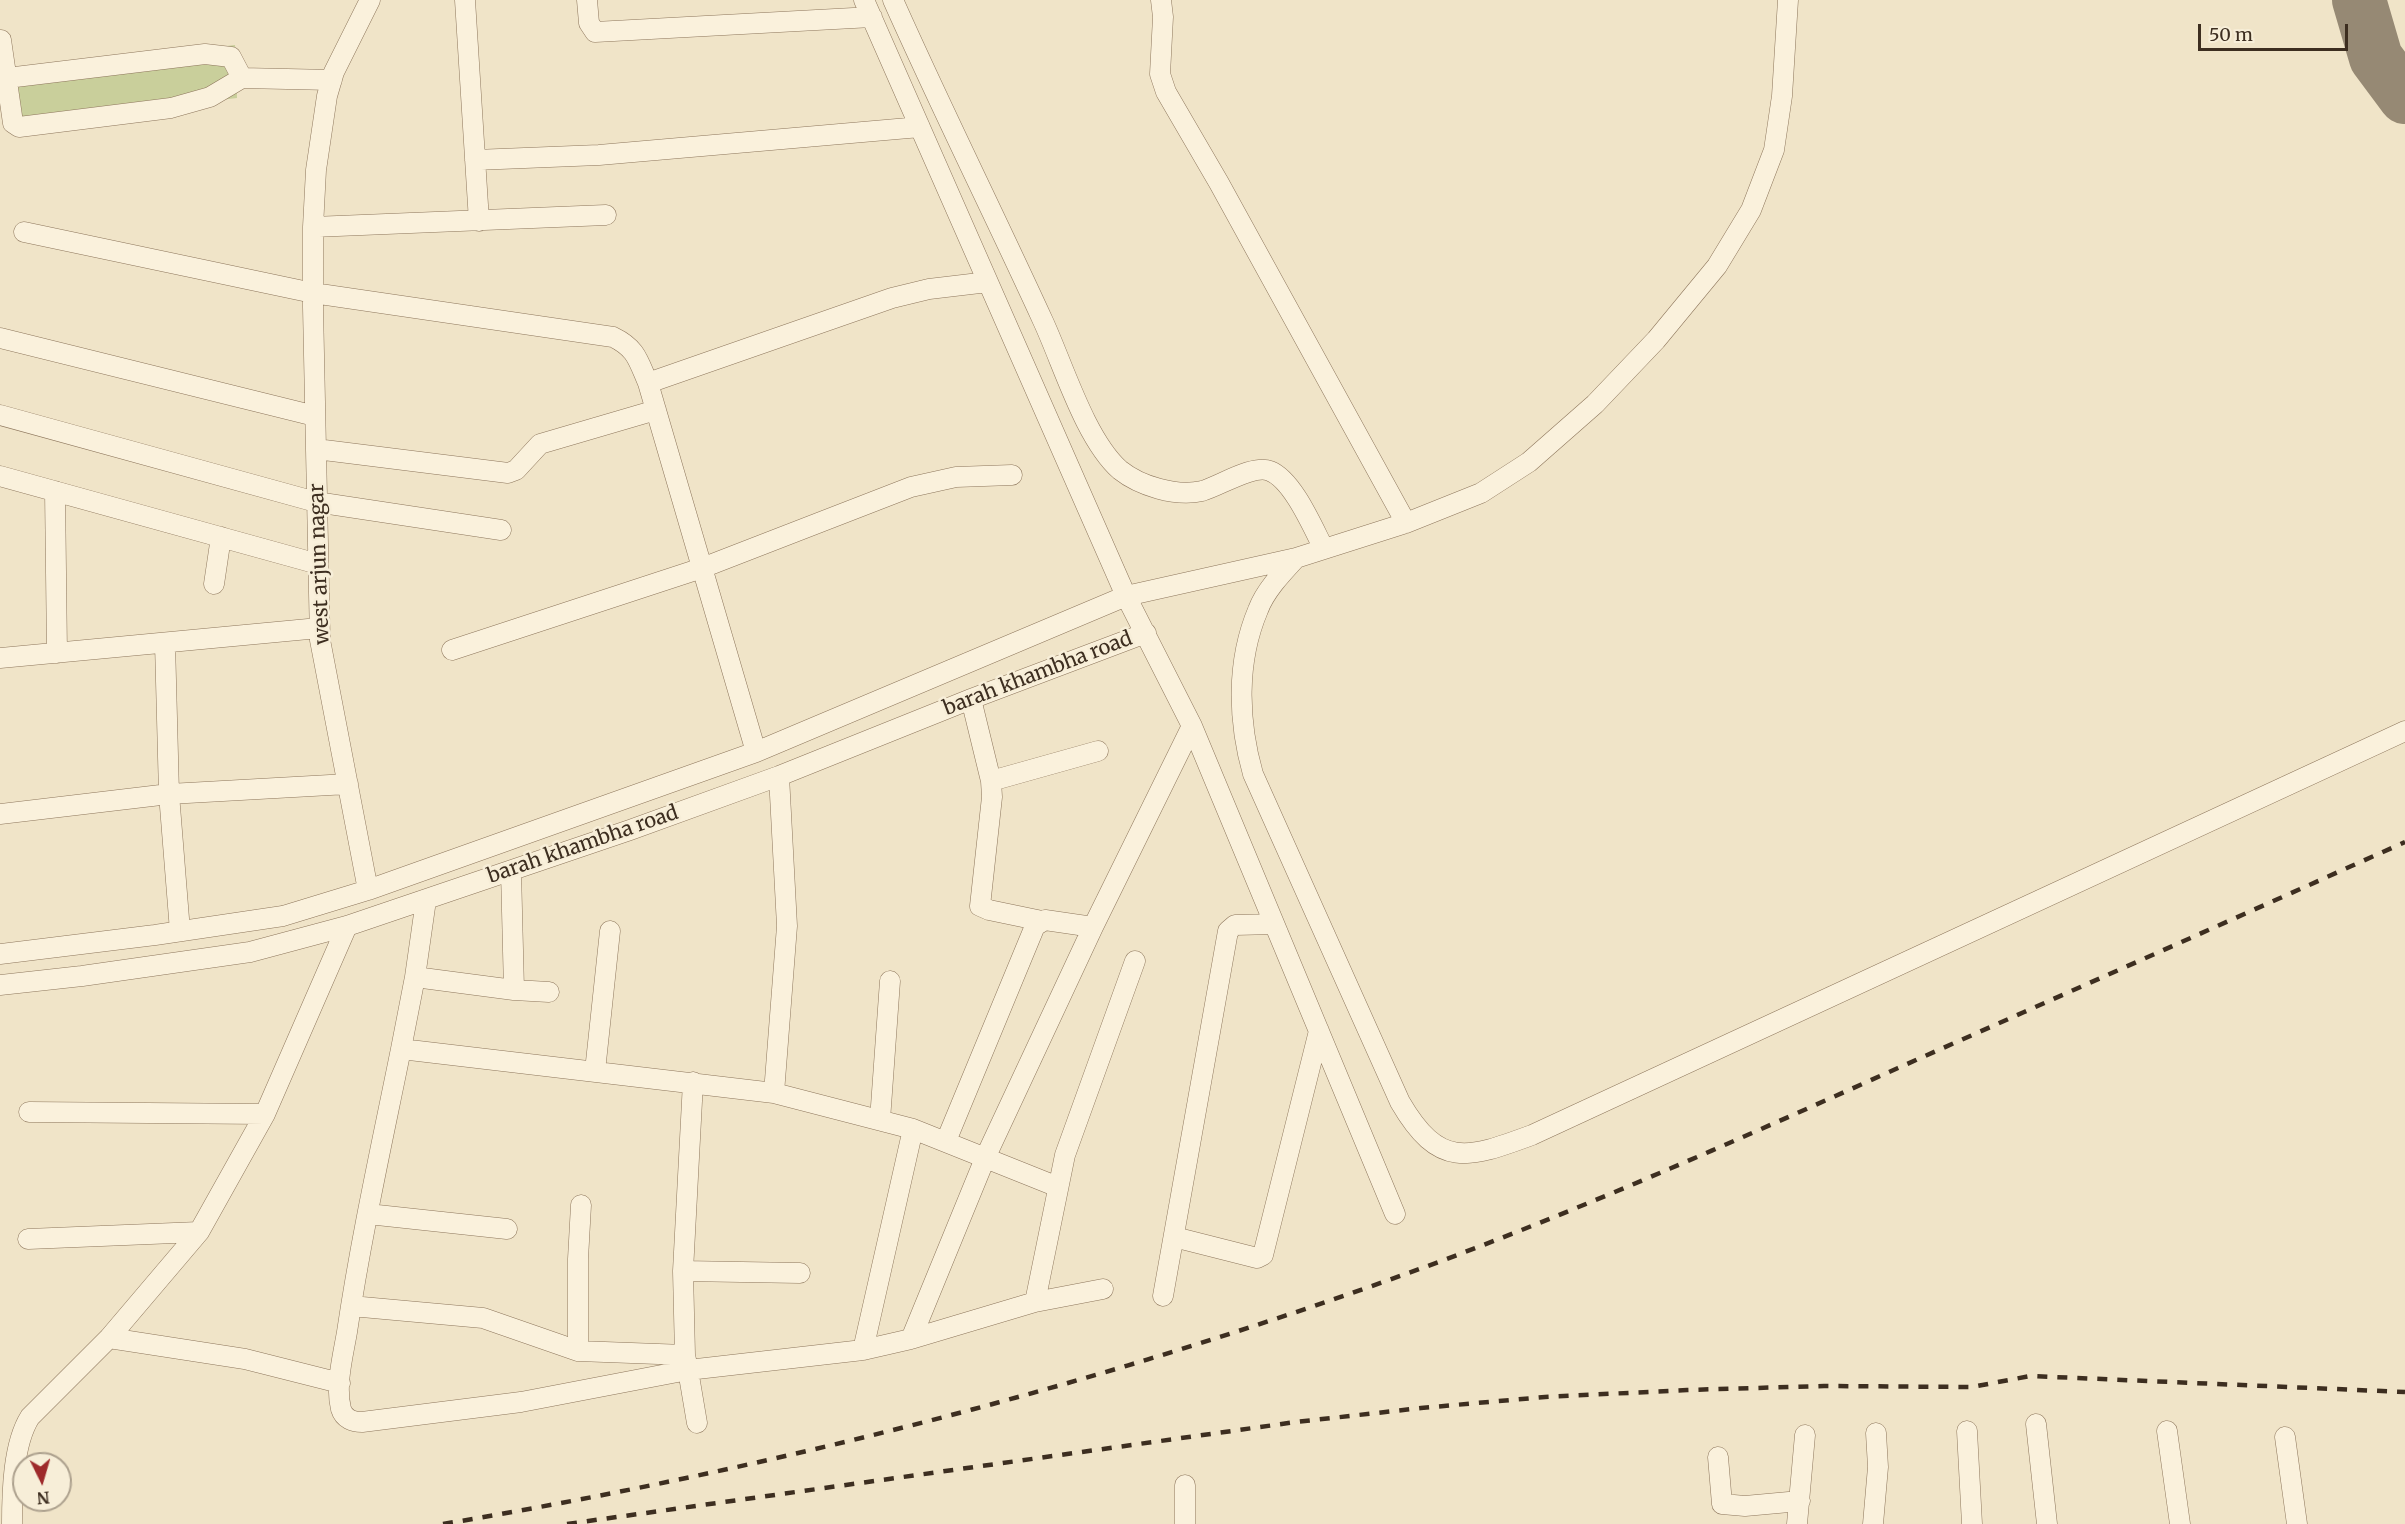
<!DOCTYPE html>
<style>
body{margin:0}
#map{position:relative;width:2405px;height:1524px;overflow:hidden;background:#f0e4c8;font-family:Merriweather,serif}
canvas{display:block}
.north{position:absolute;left:12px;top:1452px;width:60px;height:60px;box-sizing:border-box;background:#f7eed8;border:2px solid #ada18e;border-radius:50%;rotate:175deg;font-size:16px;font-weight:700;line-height:24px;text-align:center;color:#3d2e20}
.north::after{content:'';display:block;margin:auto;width:21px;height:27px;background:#9e2a2b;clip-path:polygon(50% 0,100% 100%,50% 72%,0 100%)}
.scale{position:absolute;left:2198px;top:24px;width:150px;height:27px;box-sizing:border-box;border:3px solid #3d2e20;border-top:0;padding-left:8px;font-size:18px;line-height:21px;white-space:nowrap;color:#3d2e20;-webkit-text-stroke:4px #f7eed8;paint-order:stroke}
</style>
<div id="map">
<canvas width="2405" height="1524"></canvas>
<div class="north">N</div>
<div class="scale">50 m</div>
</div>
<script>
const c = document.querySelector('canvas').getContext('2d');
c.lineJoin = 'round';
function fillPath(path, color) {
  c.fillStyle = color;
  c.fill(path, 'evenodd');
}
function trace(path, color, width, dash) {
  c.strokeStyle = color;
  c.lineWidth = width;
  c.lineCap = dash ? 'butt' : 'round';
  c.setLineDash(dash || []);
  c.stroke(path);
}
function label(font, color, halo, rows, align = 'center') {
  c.font = font + ' Merriweather,serif';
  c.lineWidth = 5;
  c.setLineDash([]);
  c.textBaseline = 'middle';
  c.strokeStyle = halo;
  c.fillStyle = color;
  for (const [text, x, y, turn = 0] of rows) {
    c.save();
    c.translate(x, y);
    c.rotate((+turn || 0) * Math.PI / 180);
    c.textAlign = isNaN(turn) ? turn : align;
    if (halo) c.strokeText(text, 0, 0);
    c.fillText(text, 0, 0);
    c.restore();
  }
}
fillPath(new Path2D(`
 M 235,45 L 237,98 L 17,124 L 8,71 Z`), '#c9cf9b');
trace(new Path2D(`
 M 2359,0 L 2376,58 L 2405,97`), '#968974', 54);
const minor = new Path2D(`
 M 465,0 L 479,221
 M 587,0 L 589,23 L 595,32 L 872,17
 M 864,0 L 1126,596 L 1192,726 L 1395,1214
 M 893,0 C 941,108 994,214 1043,321 C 1063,364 1085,439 1120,470 C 1140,486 1176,497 1202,491 C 1220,486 1253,464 1270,471 C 1293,480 1313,528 1324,549
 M 1161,0 L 1163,17 L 1160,74 L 1166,92 L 1219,183 L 1406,523
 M 1,40 L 13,123 L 19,127 L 171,108 L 210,97 L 242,78 L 332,80
 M 7,78 L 205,54 L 231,57 L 242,78
 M 475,160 L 599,155 L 920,127
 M 313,227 L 606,215
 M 24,232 L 313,293 L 613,337 C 636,348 638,360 648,383 L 756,752
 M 0,338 L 315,416
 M 648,383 L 892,298 L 929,289 L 988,282
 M 0,415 L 316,502 L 501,530
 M 316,449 L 508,473 L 516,470 L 540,444 L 656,410
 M 0,476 L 318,564
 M 55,491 L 57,653
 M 1296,558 C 1282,573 1265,591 1258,610 C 1236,662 1238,721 1253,774 L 1400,1102 C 1439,1169 1467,1159 1532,1135 L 2405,731
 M 214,584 L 221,537
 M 165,643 L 169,794 L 180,931
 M 452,650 L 702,568 L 911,487 L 956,477 L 1012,475
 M 0,658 L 319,628
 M 971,699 L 991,781 L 992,797 L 980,906 L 989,910 L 1042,921
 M 991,781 L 1098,751
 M 0,814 L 169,794 L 348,784
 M 511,871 L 514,990
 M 368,890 L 320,640 L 313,307 L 313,227 L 316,170 L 327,96 L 334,72 L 370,0
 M 426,900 L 415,977 L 401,1049 L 774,1093 L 913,1129 L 863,1350
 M 0,954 L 155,935 L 283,916 L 368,890 L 756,752 L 1126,596 L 1296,558 L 1406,523 L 1481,493 L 1529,462 L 1595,404 L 1656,340 L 1717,266 L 1751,210 L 1774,150 L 1782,96 L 1788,0
 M 1135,961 L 1065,1155 L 1035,1302 L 911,1339 L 986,1156 L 1093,927 L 1192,726
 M 415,977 L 514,990 L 549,992
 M 0,985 L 82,976 L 250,952 L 347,926 L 630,830 L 779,776 L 971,699 L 1146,633
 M 401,1049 C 382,1143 361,1237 347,1332 C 343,1356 335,1385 341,1409 C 344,1419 353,1422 362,1422 L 521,1402 L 688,1370 L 697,1423
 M 595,1071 L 610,931
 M 693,1082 L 683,1271 L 685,1355 L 688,1370 L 863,1350 L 911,1339
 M 774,1093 L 787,926 L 779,776
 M 29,1112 L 265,1114
 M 880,1120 L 890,981
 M 913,1129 L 1058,1187
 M 946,1141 L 1035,926 L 1045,920 L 1093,927
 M 368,1214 L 507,1229
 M 1174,1237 L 1257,1258 L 1263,1255 L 1319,1031
 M 28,1239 L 199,1232
 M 683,1271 L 800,1273
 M 1163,1296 L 1228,931 L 1235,925 L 1274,924
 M 1035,1302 L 1103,1289
 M 351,1306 L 483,1318 L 578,1351 L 685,1355
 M 109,1338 L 245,1359 L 340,1383
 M 578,1351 L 578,1259 L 581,1205
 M 2036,1424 L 2047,1524
 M 1967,1431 L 1972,1524
 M 2167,1431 L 2180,1524
 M 2285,1437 L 2297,1524
 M 1718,1457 L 1722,1504 L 1745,1506 L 1800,1501
 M 12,1524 C 12,1492 13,1444 30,1417 L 109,1338 L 199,1232 L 265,1114 L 347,926
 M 1185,1524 L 1185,1485
 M 1797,1524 L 1805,1435
 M 1873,1524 L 1878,1467 L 1876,1433`);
trace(minor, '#8d765c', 21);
trace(minor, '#faf1dc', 20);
trace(new Path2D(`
 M 443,1524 C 778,1468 1106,1383 1425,1267 C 1585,1208 1742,1138 1898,1068 C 2067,993 2236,918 2405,842
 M 567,1524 L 1296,1422 L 1421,1408 L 1545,1397 L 1687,1390 L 1824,1386 L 1972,1387 L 2030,1376 L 2405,1392`), '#3d2e20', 4.5, [10, 10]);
label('20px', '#3d2e20', '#f7eed8', [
 ["west arjun nagar",320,564,-92],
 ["barah khambha road",1038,674,-21],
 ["barah khambha road",583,845,-19]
]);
</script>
